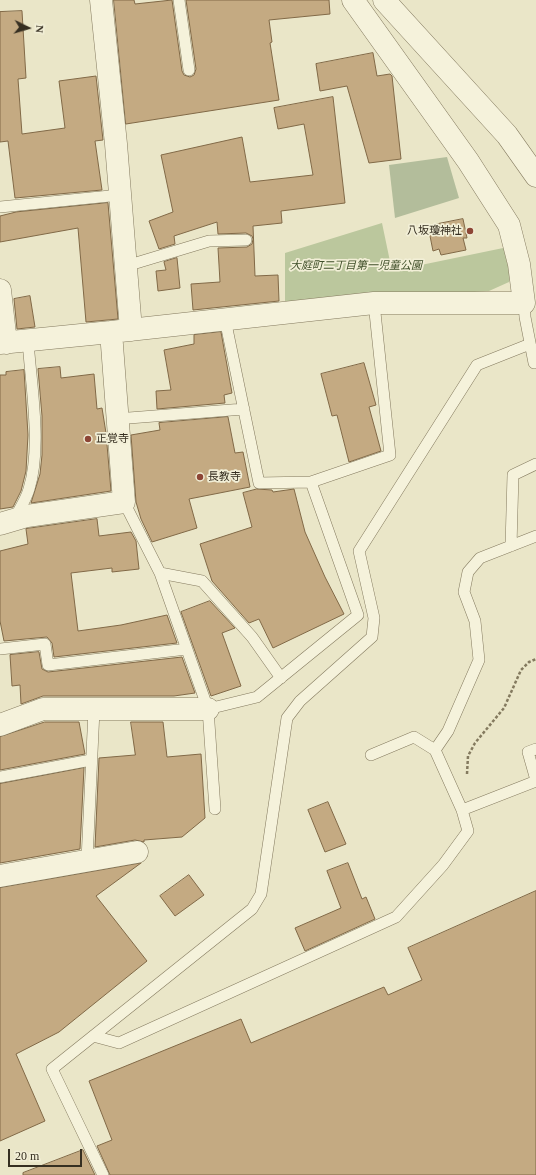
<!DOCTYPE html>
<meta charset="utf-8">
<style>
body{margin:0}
#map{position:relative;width:536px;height:1175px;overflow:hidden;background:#eae6c8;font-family:"Times New Roman",serif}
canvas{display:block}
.north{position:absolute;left:8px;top:8px;width:40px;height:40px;-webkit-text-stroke:3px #f2efd7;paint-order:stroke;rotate:95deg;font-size:11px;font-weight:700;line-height:16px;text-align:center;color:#362f21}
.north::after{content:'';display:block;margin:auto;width:14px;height:18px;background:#362f21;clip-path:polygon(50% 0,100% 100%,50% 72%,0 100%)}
.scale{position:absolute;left:8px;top:1149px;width:74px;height:18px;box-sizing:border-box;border:2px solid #362f21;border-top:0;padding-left:5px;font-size:12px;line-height:14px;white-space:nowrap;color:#362f21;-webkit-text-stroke:3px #f2efd7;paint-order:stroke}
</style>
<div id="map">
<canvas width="536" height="1175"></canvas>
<div class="north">N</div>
<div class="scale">20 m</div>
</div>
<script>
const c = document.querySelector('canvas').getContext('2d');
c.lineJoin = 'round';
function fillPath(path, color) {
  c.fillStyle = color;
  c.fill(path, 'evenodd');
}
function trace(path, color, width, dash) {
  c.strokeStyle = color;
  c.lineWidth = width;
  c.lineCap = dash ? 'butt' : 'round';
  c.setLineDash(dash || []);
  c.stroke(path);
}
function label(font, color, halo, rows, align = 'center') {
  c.font = font + ' "Times New Roman","Noto Sans JP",serif';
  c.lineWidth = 3.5;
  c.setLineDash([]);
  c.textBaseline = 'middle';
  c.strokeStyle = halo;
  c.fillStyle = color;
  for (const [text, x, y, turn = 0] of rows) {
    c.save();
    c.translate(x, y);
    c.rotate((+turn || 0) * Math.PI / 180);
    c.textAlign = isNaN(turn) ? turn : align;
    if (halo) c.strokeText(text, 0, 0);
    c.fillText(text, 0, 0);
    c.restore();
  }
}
fillPath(new Path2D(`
 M 382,223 L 392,271 L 508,247 L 513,264 L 509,282 L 489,291 L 285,305 L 285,253 Z`), '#bbc79d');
fillPath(new Path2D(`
 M 447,157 L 459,198 L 395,218 L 389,165 Z`), '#b3bd9b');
const building = new Path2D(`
 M 114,0 L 134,0 L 135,4 L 172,0 L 182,71 L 184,75 L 190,77 L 194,75 L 196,69 L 186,0 L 329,0 L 330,14 L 269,20 L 272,42 L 270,43 L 279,100 L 126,124 Z
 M 22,11 L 26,78 L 18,79 L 22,134 L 65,128 L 59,81 L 96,76 L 103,140 L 95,141 L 102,190 L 15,198 L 8,141 L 0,142 L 0,12 Z
 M 373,53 L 377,76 L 390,74 L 392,76 L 401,159 L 369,163 L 347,86 L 320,91 L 316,64 Z
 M 333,97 L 345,203 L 281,211 L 282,223 L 253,226 L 255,276 L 278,275 L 279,301 L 193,310 L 191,284 L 220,282 L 218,248 L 247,247 L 252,244 L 253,239 L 252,236 L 246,233 L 218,234 L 217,222 L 174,236 L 175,244 L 159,249 L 149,221 L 173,212 L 161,155 L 242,137 L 250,182 L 313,175 L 304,124 L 278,129 L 274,108 Z
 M 108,203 L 118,319 L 86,322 L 78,228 L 0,242 L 0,216 L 16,212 Z
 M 463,219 L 467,238 L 463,238 L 466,250 L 441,255 L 439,249 L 433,251 L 428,226 Z
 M 177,258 L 180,288 L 158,291 L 156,271 L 166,270 L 164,262 Z
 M 30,296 L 35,327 L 17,329 L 14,299 Z
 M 221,332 L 232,393 L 224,395 L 225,403 L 157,409 L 156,391 L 171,390 L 164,350 L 194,344 L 194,335 Z
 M 364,363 L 376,405 L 369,407 L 381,451 L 349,462 L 337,415 L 332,416 L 321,374 Z
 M 60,367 L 61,378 L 94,374 L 97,409 L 102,408 L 106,433 L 111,491 L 31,503 L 40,474 L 42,455 L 42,416 L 38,369 Z
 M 24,370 L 28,435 L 26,471 L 21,491 L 13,507 L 0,509 L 0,375 L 6,375 L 6,372 Z
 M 228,417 L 235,453 L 243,452 L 250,487 L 189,499 L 197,528 L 152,542 L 141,519 L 136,502 L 131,435 L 160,430 L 159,423 Z
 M 257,489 L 272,490 L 273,492 L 294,489 L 305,532 L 325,577 L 344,614 L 273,648 L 259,619 L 249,623 L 212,581 L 200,544 L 252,527 L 243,493 Z
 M 97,519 L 99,536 L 131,532 L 136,541 L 139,569 L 112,572 L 112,568 L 71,573 L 78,631 L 121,625 L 167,615 L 177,643 L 54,657 L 52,643 L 47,637 L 4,641 L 0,621 L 0,551 L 28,544 L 26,529 Z
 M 210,601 L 235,628 L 222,633 L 241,686 L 211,696 L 181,612 Z
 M 39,652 L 42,669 L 48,672 L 182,657 L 195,693 L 174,696 L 43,696 L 21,704 L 20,685 L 12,686 L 10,655 Z
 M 45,722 L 79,722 L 85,754 L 0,770 L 0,737 Z
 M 131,722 L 163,722 L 167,757 L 201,754 L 205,818 L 182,837 L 144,840 L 144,842 L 135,840 L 95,847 L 99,758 L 135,755 Z
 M 84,768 L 80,849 L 0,863 L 0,784 Z
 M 328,802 L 346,844 L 325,852 L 308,810 Z
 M 141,863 L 96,896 L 147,961 L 59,1032 L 16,1054 L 45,1121 L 0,1141 L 0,888 Z
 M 348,863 L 362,899 L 366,897 L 375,919 L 305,951 L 295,928 L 341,908 L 327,871 Z
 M 189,875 L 204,895 L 175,916 L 160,896 Z
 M 536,891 L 536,1175 L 110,1175 L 97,1146 L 112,1140 L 89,1081 L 241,1019 L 251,1043 L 384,987 L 388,995 L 422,980 L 408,948 Z
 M 83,1150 L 95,1175 L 23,1175 L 23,1173 Z`);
fillPath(building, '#c4aa82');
trace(building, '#816947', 1);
const service = new Path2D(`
 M 179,0 L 189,70
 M 0,207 L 120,195
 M 126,266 L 209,241 L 246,240
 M 524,303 L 525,317 L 534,363
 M 225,319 L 259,483 L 311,482
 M 116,419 L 244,409
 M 124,502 L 160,573 L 202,581 L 252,637 L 281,678
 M 14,519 C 19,510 26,500 29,489 C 42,447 31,385 28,341
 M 511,546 L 513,475 L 536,464
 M 160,573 L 208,709 L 215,809
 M 0,649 L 45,644 L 48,665 L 187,649
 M 208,709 L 257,697 L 358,615 L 311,482 L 390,455 L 374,303
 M 536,749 L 528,752 L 536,780
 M 371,755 L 414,737 L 435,750
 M 0,777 L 91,760
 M 462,810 L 536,781
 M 87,860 L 94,710
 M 93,1036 L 119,1043 L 396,917 L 443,865 L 468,831 L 462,810 L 435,750 L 448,731 L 479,660 L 475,621 L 464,592 L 468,572 L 480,558 L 536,536
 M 103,1175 L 52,1069 L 252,909 L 261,894 L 287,718 L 300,701 L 372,637 L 374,618 L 359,551 L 477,365 L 530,344`);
const minor = new Path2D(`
 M 101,0 L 116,144 L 131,330
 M 384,0 L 507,135 L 536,176
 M 0,290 L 6,343
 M 0,343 L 111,332
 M 0,524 L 27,516 L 124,502 L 111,332 L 374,303 L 524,303 L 519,264 L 509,225 L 468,161 L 353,0
 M 0,725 L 43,709 L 208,709
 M 0,876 L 137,852`);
trace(service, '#847a5f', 12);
trace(minor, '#847a5f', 23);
trace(new Path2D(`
 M 467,774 L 468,756 L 475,743 L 504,708 L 521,670 L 529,662 L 536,659`), '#847a5f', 2.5, [3, 2]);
trace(service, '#f5f2db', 11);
trace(minor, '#f5f2db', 22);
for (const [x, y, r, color] of [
 [470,231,4,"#8d4535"],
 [88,439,4,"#8d4535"],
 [200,477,4,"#8d4535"]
]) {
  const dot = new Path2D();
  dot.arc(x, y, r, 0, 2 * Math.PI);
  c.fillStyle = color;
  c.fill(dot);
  trace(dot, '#f2efd7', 1.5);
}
label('11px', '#362f21', '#f2efd7', [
 ["八坂瓊神社",462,231,"right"],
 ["正覚寺",96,439],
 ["長教寺",208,477]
], 'left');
label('italic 11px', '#40502a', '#f2efd7', [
 ["大庭町二丁目第一児童公園",356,266]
]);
</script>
